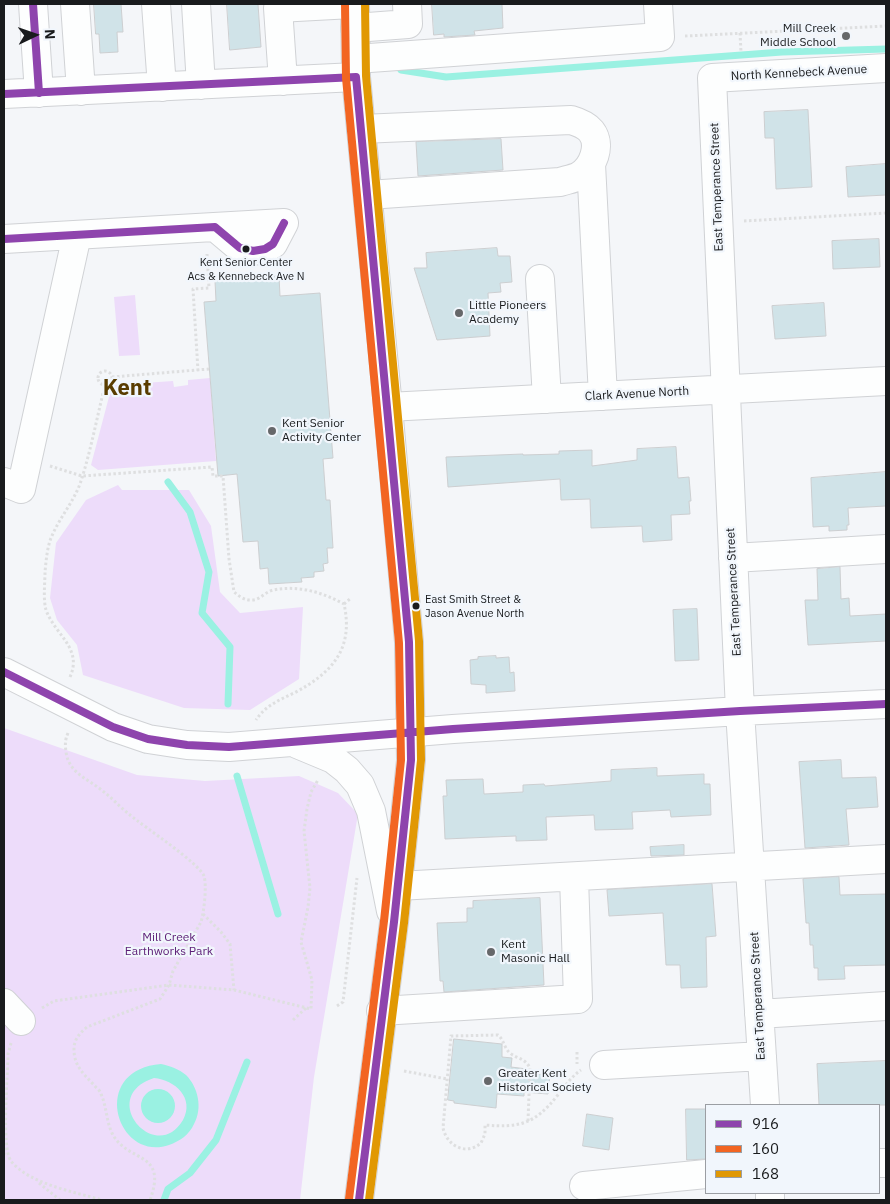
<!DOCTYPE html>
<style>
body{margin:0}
#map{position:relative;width:890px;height:1204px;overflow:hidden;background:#f4f6f9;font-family:"IBM Plex Sans",sans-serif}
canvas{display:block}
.frame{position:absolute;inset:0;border:5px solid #191b1d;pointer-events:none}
.legend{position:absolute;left:705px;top:1104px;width:175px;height:90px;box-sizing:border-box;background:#f1f6fc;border:1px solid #9b9ea3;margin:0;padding:6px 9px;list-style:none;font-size:15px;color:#191b1d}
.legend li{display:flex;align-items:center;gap:10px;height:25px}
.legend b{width:25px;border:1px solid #9b9ea3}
.north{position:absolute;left:10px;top:10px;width:50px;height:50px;-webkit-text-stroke:4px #f1f6fc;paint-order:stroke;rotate:87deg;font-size:14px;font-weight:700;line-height:20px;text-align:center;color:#191b1d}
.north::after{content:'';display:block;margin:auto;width:18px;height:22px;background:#191b1d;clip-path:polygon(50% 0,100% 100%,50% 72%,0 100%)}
</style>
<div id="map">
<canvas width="890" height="1204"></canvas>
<div class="frame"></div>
<ul class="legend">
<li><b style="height:6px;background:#8e44ad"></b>916</li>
<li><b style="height:6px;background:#f26522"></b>160</li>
<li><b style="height:6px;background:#e19803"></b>168</li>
</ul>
<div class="north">N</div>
</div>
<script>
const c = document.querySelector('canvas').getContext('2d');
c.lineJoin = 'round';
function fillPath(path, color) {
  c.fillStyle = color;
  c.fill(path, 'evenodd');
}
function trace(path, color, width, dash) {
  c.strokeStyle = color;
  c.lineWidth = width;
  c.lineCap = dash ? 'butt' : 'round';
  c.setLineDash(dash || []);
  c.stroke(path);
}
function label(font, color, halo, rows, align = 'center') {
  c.font = font + ' "IBM Plex Sans",sans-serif';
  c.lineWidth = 4.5;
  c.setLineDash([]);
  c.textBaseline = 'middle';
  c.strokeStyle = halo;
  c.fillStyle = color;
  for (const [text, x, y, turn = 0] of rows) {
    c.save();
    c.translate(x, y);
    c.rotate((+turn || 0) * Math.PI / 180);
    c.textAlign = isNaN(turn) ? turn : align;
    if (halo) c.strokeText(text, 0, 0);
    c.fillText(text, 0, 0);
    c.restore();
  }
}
fillPath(new Path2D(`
 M 135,295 L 140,355 L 119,356 L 114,297 Z
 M 210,378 L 216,461 L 98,470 L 91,465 L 110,393 L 115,385 L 173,381 L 174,387 L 188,385 L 188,380 Z
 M 118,485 L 122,490 L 189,490 L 211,526 L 220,592 L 240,613 L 303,607 L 299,679 L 250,710 L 184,708 L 83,675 L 77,645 L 57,620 L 50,598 L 56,543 L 86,500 Z
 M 4,728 L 137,775 L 205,781 L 299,776 L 338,793 L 358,814 L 314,1077 L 300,1200 L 4,1200 Z`), '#eddcfa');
fillPath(new Path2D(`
 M 161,1064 C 170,1066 179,1069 186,1075 C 198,1087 203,1108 194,1124 C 189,1135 180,1141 169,1145 C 117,1163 88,1070 161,1064 ZM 154,1078 C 175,1080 195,1098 183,1120 C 156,1166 96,1097 154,1078 Z
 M141 1106a17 17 0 1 1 34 0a17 17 0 1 1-34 0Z`), '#9af1e2');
trace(new Path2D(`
 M 401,70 L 446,77 L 782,52 L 886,49
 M 168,482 L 190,512 L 209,572 L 202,613 L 230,647 L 228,704
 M 237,776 L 278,914
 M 164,1200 L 168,1189 L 190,1173 L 216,1140 L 247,1062`), '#9af1e2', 7);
const building = new Path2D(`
 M 94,4 L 121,4 L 123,32 L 117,32 L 118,52 L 100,53 L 99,34 L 96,34 Z
 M 227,4 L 258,4 L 261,47 L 230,50 Z
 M 432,4 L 502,4 L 503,28 L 474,31 L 475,35 L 444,37 L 444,34 L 434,35 Z
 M 808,110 L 812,187 L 776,189 L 774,138 L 765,138 L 764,112 Z
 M 501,139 L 503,170 L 418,176 L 416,142 Z
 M 886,164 L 886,195 L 848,197 L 846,167 Z
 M 879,239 L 880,267 L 833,269 L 832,241 Z
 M 497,248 L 498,256 L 510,256 L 512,282 L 500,283 L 501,292 L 488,293 L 490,336 L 437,340 L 414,268 L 427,268 L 426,253 Z
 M 279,276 L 280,296 L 320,293 L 333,458 L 323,459 L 326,500 L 330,500 L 333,548 L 327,548 L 328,563 L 323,564 L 324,571 L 314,572 L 314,577 L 301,578 L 302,582 L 269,584 L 268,568 L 260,569 L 258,541 L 243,542 L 237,474 L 218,476 L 204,302 L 216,301 L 215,281 Z
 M 824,303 L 826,336 L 775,339 L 772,306 Z
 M 676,447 L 678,478 L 689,477 L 691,501 L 689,501 L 690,514 L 671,515 L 672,540 L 643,542 L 642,526 L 591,528 L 590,499 L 561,500 L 560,479 L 448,487 L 446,457 L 523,454 L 523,455 L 559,454 L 559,451 L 592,450 L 592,466 L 637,460 L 637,449 Z
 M 886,472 L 886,506 L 848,508 L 849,525 L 847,525 L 847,530 L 829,531 L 829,526 L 813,527 L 811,478 Z
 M 840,567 L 841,599 L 849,598 L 850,616 L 886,614 L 886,641 L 808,645 L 805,600 L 818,600 L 817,569 Z
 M 697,609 L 699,660 L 675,661 L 673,610 Z
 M 496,656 L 496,658 L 509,657 L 510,673 L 514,672 L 515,691 L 486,693 L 486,685 L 471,684 L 470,660 L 478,659 L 478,657 Z
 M 841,760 L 842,778 L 876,777 L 878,807 L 846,809 L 849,845 L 805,848 L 799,762 Z
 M 657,768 L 657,776 L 704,774 L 704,784 L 710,784 L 711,815 L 671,817 L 670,810 L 632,812 L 633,829 L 595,830 L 594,815 L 546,817 L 547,840 L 516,841 L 516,836 L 445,839 L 443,796 L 447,796 L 446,780 L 483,779 L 484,794 L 523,792 L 523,785 L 544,784 L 545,786 L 611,781 L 611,770 Z
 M 684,845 L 684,855 L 651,856 L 650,847 Z
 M 839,877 L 840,895 L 886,894 L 886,965 L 844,966 L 845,979 L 818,980 L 818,968 L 814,968 L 813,945 L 810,945 L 809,923 L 806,923 L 803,879 Z
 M 712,884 L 716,936 L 706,937 L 707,987 L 681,988 L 680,965 L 666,965 L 663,913 L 609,916 L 607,890 Z
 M 540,898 L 544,985 L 444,992 L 443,981 L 440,981 L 437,923 L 467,922 L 467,908 L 473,908 L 473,901 Z
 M 454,1039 L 502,1044 L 502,1057 L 512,1058 L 511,1067 L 527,1069 L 526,1073 L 550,1075 L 548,1094 L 524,1092 L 524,1096 L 497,1094 L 496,1108 L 454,1103 L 454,1101 L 448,1100 Z
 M 886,1061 L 886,1105 L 819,1105 L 817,1064 Z
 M 686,1109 L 706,1109 L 706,1159 L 687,1160 Z
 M 587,1114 L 613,1118 L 609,1150 L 583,1146 Z`);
fillPath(building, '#d0e3e8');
trace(building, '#ccced0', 1);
const minor = new Path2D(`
 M 33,4 L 39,93
 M 75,4 L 81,91
 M 156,4 L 162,87
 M 196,4 L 201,85
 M 355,28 L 408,24 L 407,4
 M 356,59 L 660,37 L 658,4
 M 283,81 L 278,8 L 352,4
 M 4,94 L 356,77
 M 361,129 L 571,120 C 578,122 586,125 591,131 C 602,145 593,168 579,176 C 573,179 566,180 560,182 L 368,195
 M 591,164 L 603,396
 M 215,227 L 240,248 L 253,251 L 265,249 L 273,244 L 284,223
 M 4,239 L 284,223
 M 540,279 L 547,399
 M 388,407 L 886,381
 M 4,482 L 21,489 L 77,235
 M 733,558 L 886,549
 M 4,672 L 113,727 L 148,739 L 187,745 L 229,747 L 453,729 L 740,711 L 886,704
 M 297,744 L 333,759 L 347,770 L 360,785 L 371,811 L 391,911
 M 398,886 L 886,859
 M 4,1003 L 21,1021
 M 381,1011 L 578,999 L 574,877
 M 759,1014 L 886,1006
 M 604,1065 L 762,1056
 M 765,1105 L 740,711 L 712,78 L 886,68
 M 879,1163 L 886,1163
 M 584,1186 L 706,1174
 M 770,1193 L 770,1200`);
const major = new Path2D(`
 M 355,4 L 356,77 L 388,407 L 409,642 L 411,760 L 394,922 L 359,1200`);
trace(minor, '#d0d2d5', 30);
trace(major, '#d0d2d5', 30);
trace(new Path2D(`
 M 740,33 L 741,52
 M 685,36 L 886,26
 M 744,221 L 886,213
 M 198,371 L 193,289 L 209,288 L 207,254
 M98 378a7 7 0 1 1 14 0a7 7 0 1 1-14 0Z
 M 112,377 L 209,369
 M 50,466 L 82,476 L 212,467 L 213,476 L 223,476 L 229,559 L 234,592 C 239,596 245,601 252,600 C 260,600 265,592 273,590 C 298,585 322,592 344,604 C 354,649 332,673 294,693 C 279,700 265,706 256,720
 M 344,604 L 351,598
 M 70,677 C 83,648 55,635 46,610 C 43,599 45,583 45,572 C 46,562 47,548 51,538 C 59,518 74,502 81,481 C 91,450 97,417 105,385
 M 68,733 C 65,740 65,744 66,752 C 69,774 89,779 104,792 C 113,799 121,808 130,815 C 143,826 199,863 204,876 C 207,886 204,912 201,922 L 173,971 L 169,985 L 160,999 L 87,1027 C 80,1033 74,1039 74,1049 C 74,1066 83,1073 94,1085 C 96,1088 100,1090 101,1094 C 107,1107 106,1122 113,1135 C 129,1163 168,1151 150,1200
 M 203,914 L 221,932 L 230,944 L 234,990
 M 337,1006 L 343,1002 L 357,878
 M 42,1008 L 54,1001 L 169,985 L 234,990 L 311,1009 L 312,980 L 301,942 L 308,907 L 310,888 L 304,831 L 307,809 L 311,792 L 318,780
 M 293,1020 L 306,1008
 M 11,1043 L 8,1054 C 8,1074 1,1148 11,1161 C 29,1184 75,1192 102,1200
 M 577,1052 L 577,1064
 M 404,1071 L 447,1079
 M 528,1121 L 530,1068 C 525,1058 517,1059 510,1053 C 504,1048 504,1040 498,1035 L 451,1036 L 443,1128 C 447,1146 466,1156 481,1143 L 485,1134 L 485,1125 C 519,1128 535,1124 557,1096 C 565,1086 571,1077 581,1070
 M 4,1155 L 5,1145
 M 39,1183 L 60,1200`), '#dedfe0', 3, [2.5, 2.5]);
trace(minor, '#fdfefe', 28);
trace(major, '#fdfefe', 28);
trace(new Path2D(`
 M 33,4 L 39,93
 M 4,94 L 356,77 L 409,642 L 411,760 L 394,922 L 359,1200
 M 4,239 L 215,227 L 240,248 L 253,251 L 265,249 L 273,244 L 284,223
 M 4,672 L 113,727 L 148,739 L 187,745 L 229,747 L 453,729 L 740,711 L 886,704`), '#8e44ad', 8);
trace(new Path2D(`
 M 345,4 L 346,78 L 399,643 L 401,760 L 384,921 L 349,1199`), '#f26522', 8);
trace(new Path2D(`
 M 365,4 L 366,76 L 419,641 L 421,760 L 404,923 L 369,1200`), '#e19803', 8);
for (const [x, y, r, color] of [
 [846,36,5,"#66686a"],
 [246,249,4.5,"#191b1d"],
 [459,313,5,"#66686a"],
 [272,431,5,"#66686a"],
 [416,606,4.5,"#191b1d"],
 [491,952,5,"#66686a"],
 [488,1081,5,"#66686a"]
]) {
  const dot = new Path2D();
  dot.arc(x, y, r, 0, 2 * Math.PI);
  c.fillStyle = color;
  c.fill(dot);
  trace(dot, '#f1f6fc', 2);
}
label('11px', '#191b1d', '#f1f6fc', [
 ["Kent Senior Center",246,263],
 ["Acs & Kennebeck Ave N",246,277],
 ["East Smith Street &",425,600,"left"],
 ["Jason Avenue North",425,614,"left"]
]);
label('12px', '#191b1d', '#f1f6fc', [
 ["Mill Creek",836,29,"right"],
 ["Middle School",836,43,"right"],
 ["Little Pioneers",469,306],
 ["Academy",469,320],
 ["Kent Senior",282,424],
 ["Activity Center",282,438],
 ["Kent",501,945],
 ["Masonic Hall",501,959],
 ["Greater Kent",498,1074],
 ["Historical Society",498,1088]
], 'left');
label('12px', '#191b1d', '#f1f6fc', [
 ["North Kennebeck Avenue",799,73,-3],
 ["East Temperance Street",717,187,-92],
 ["Clark Avenue North",637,394,-3],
 ["East Temperance Street",734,592,-93],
 ["East Temperance Street",758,996,-93]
]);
label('12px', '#5e2178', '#f1f6fc', [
 ["Mill Creek",169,938],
 ["Earthworks Park",169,952]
]);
label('bold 22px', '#593c00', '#f1f6fc', [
 ["Kent",127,389]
]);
</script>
